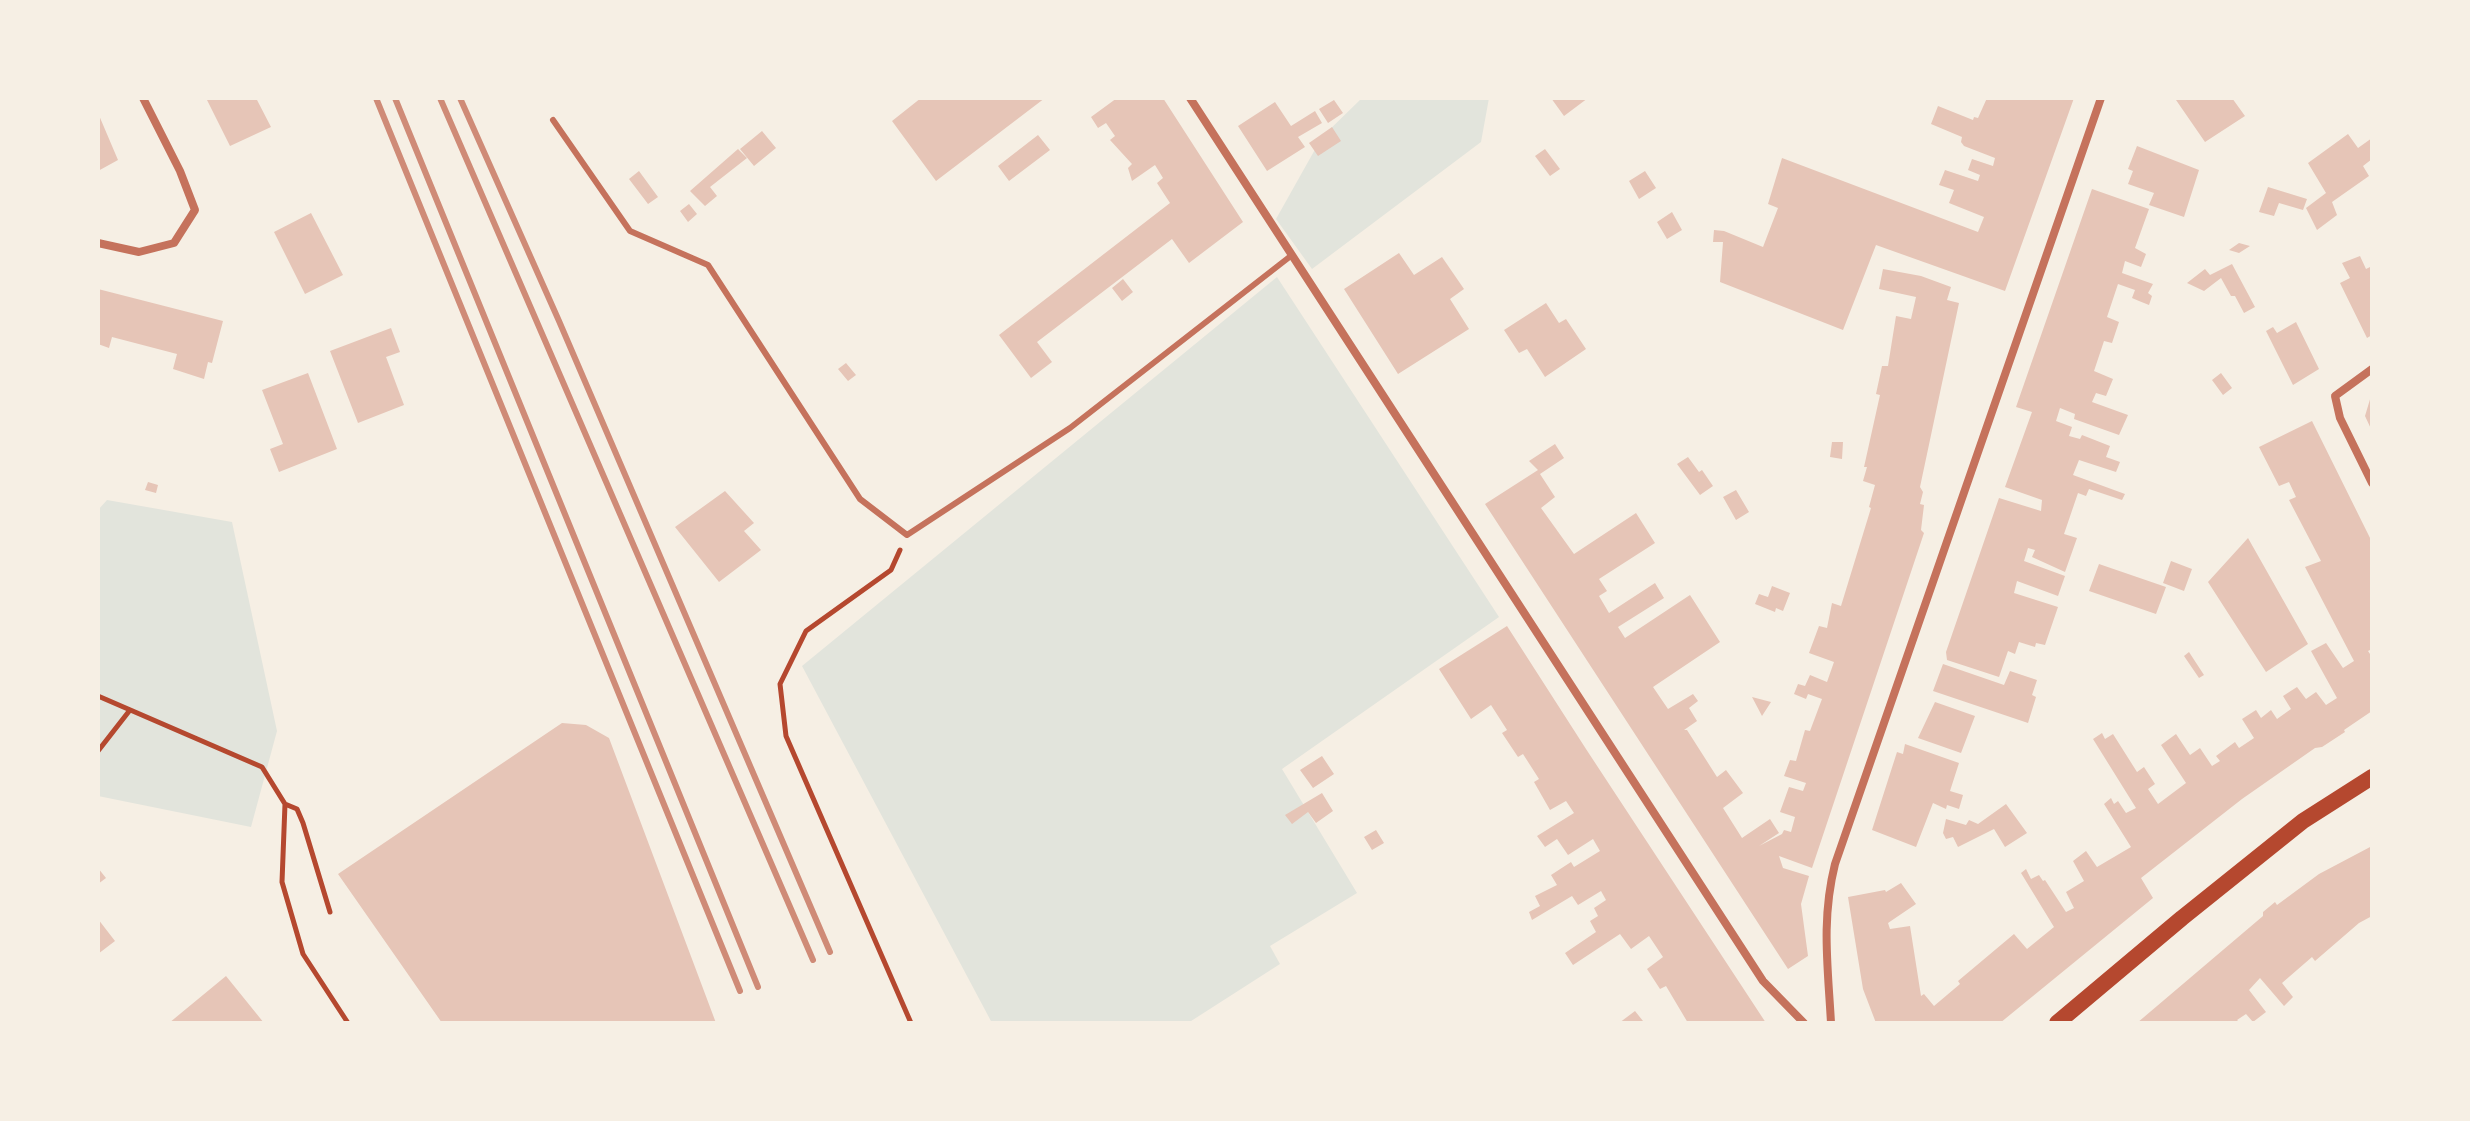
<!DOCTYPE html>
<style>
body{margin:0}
#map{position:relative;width:2470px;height:1121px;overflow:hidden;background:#f6efe4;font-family:Barlow,sans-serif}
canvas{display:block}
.frame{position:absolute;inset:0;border:100px solid #f6efe4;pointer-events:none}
</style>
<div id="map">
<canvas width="2470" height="1121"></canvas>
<div class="frame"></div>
</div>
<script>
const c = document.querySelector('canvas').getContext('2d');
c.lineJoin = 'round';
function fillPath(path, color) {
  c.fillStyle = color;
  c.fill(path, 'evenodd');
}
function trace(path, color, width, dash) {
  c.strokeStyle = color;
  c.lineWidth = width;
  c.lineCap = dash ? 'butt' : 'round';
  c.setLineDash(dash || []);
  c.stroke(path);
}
fillPath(new Path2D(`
 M 1362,98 L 1489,98 L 1481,142 L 1312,269 L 1276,219 L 1322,137 Z
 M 1277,277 L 1499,617 L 1282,769 L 1357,893 L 1270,946 L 1280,964 L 1188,1023 L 992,1023 L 802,666 Z
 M 107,500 L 232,522 L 277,731 L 251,827 L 98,796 L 98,510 Z`), '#e2e4dc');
fillPath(new Path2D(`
 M 206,98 L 256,98 L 271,127 L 230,146 Z
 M 921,98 L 1045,98 L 936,181 L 892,121 Z
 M 1117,98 L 1163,98 L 1243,222 L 1189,263 L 1172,239 L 1037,342 L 1052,362 L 1031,378 L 999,335 L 1170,203 L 1157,183 L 1163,178 L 1155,165 L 1132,181 L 1128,168 L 1132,164 L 1110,140 L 1115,136 L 1106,123 L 1098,128 L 1091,117 Z
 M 1551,98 L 1588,98 L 1564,116 Z
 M 1987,98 L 2074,98 L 2005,291 L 1876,245 L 1843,330 L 1720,282 L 1723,242 L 1713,242 L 1714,230 L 1724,231 L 1763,247 L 1778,208 L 1768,204 L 1782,158 L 1978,232 L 1984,217 L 1949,203 L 1954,190 L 1939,185 L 1945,170 L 1978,181 L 1980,175 L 1968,170 L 1972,159 L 1993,166 L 1995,158 L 1964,146 L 1961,142 L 1962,137 L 1931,124 L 1938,106 L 1973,120 L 1974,117 L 1978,118 Z
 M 2179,98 L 2232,98 L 2245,116 L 2205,142 L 2176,100 Z
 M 1334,100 L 1343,113 L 1328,123 L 1319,109 Z
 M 1275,102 L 1291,126 L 1315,111 L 1322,123 L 1298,137 L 1305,147 L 1267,171 L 1238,126 Z
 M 98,113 L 118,160 L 98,171 Z
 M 1332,127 L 1341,141 L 1318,156 L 1309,143 Z
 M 762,131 L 776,148 L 754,166 L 740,149 Z
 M 2348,134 L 2358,148 L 2372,138 L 2372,159 L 2363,166 L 2369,176 L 2332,202 L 2337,215 L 2317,230 L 2306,208 L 2326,193 L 2308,163 Z
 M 1038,135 L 1050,150 L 1009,181 L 998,166 Z
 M 2137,146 L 2199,170 L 2184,217 L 2149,205 L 2154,193 L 2128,184 L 2133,171 L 2128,169 Z
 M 738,149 L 747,158 L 710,187 L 717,196 L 705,206 L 690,191 Z
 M 1545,149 L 1560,169 L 1550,176 L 1535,156 Z
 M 639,171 L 658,197 L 648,204 L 629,179 Z
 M 1645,171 L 1656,188 L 1639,199 L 1629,181 Z
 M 2268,187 L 2307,199 L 2303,210 L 2279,203 L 2274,216 L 2259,212 Z
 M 2092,189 L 2149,209 L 2135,248 L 2146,254 L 2141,267 L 2125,261 L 2122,273 L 2153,284 L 2148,293 L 2152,296 L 2149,305 L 2139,301 L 2132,298 L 2135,290 L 2118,284 L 2107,317 L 2119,322 L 2112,343 L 2104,341 L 2094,371 L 2113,379 L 2106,396 L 2096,393 L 2092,402 L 2128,415 L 2119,435 L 2074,419 L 2075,414 L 2060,408 L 2056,421 L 2072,427 L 2069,436 L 2080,439 L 2082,435 L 2110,446 L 2106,457 L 2120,462 L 2116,472 L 2079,460 L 2073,475 L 2125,494 L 2122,500 L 2089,489 L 2086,496 L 2078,493 L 2064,534 L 2077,538 L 2065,572 L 2032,557 L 2035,550 L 2028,548 L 2024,561 L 2065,576 L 2058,596 L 2017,581 L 2014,593 L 2058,607 L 2045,645 L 2036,643 L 2035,647 L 2019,642 L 2015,654 L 2008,651 L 1999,677 L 1947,660 L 1946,652 L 1999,498 L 2041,511 L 2042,500 L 2005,487 L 2032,412 L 2016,407 Z
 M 689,204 L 697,214 L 688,222 L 680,211 Z
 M 1672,212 L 1682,230 L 1667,239 L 1657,222 Z
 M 311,213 L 343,275 L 305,294 L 274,232 Z
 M 2239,243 L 2250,246 L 2239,253 L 2229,250 Z
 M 1399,253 L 1414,275 L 1442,257 L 1464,289 L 1450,299 L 1469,329 L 1398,374 L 1344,289 Z
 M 2360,256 L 2366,269 L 2372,266 L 2372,335 L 2367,338 L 2340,283 L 2350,278 L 2342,263 Z
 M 2232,264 L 2255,307 L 2244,313 L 2235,296 L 2231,296 L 2221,278 L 2204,291 L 2187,283 L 2205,269 L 2210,275 Z
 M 1883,269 L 1921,276 L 1951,287 L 1947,300 L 1959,303 L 1920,487 L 1923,492 L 1920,504 L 1924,505 L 1921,530 L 1924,533 L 1812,868 L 1779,856 L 1783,868 L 1809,876 L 1801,904 L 1808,956 L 1788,969 L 1485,504 L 1538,470 L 1529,461 L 1555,444 L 1564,458 L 1540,474 L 1555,497 L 1541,508 L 1574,554 L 1636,513 L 1655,543 L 1599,579 L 1607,591 L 1599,596 L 1609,613 L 1655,583 L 1664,598 L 1618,627 L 1625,638 L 1690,595 L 1720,642 L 1653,687 L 1668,709 L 1693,694 L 1698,701 L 1689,708 L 1697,721 L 1684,730 L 1687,730 L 1717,777 L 1726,770 L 1743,793 L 1723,808 L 1742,838 L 1770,819 L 1779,833 L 1759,846 L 1782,834 L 1784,830 L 1791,832 L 1795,817 L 1780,812 L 1789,787 L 1803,791 L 1806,783 L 1784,776 L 1790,760 L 1796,761 L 1805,730 L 1810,731 L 1822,699 L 1808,694 L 1806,699 L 1794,694 L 1798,684 L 1805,686 L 1810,675 L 1827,682 L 1834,662 L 1809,653 L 1819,626 L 1827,628 L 1832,603 L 1841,606 L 1871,508 L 1869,507 L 1875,485 L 1863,481 L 1867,467 L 1864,467 L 1880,395 L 1876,394 L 1882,366 L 1888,366 L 1896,316 L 1911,319 L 1916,297 L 1879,289 Z
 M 1123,279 L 1133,292 L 1122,301 L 1112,288 Z
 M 98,289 L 223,321 L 212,363 L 208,362 L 204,379 L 173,369 L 177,354 L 112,337 L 109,348 L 98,344 Z
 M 1546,303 L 1559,323 L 1566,319 L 1586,349 L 1545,377 L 1527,349 L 1519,353 L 1504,330 Z
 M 2296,322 L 2319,369 L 2293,385 L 2266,331 L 2273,327 L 2277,333 Z
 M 391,328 L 400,352 L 386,357 L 404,405 L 358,423 L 330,351 Z
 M 846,363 L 856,375 L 848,381 L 838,369 Z
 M 308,373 L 337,449 L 279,472 L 270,449 L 283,444 L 262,390 Z
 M 2221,373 L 2232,388 L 2223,395 L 2212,380 Z
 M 2371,396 L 2372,396 L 2372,431 L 2365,416 Z
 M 2312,421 L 2372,542 L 2372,649 L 2368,651 L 2372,657 L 2372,711 L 2344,730 L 2345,732 L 2322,747 L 2315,748 L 2242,799 L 2141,878 L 2153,898 L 2000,1023 L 1876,1023 L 1863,989 L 1848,897 L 1885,890 L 1886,892 L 1901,883 L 1916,904 L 1888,923 L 1890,929 L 1910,926 L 1921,996 L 1924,994 L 1934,1006 L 1960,984 L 1958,981 L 2014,934 L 2027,949 L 2054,927 L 2021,873 L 2026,869 L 2031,879 L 2039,875 L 2043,881 L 2045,880 L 2066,912 L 2074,908 L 2066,892 L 2084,881 L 2073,861 L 2086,851 L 2097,867 L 2131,847 L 2104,804 L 2111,798 L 2114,804 L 2118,801 L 2126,813 L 2136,808 L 2093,739 L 2102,733 L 2105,739 L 2113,734 L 2137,772 L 2144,767 L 2155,784 L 2148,789 L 2158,804 L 2186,783 L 2161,745 L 2176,734 L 2190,755 L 2200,748 L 2212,766 L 2220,761 L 2216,756 L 2235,742 L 2239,748 L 2254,738 L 2242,719 L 2256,710 L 2261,718 L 2271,710 L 2277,719 L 2291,709 L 2283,696 L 2297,687 L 2306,699 L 2316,692 L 2326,705 L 2337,698 L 2311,651 L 2326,643 L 2343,668 L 2354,661 L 2305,567 L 2321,561 L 2289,500 L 2296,497 L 2289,482 L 2279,486 L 2259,447 Z
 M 1832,442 L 1843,442 L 1842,459 L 1830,457 Z
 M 1688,457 L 1699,472 L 1702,470 L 1713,486 L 1700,495 L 1677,464 Z
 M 148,482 L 158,485 L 156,493 L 145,490 Z
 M 1736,490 L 1749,512 L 1736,520 L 1723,497 Z
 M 725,491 L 754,523 L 744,531 L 761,550 L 719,582 L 675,527 Z
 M 2248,538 L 2308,644 L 2266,672 L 2208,582 Z
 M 2171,561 L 2192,569 L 2184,591 L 2163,583 Z
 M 2099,564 L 2166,587 L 2156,614 L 2089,591 Z
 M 1772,586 L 1790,593 L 1783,611 L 1776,608 L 1775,612 L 1755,604 L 1759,594 L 1768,597 Z
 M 1507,626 L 1586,749 L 1766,1023 L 1688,1023 L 1666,986 L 1660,989 L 1647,969 L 1663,957 L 1649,936 L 1631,949 L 1620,934 L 1573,965 L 1565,953 L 1596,932 L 1590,921 L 1598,916 L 1594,908 L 1606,900 L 1601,891 L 1578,905 L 1572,896 L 1532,920 L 1529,912 L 1540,906 L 1535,896 L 1557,885 L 1551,875 L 1571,862 L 1574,867 L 1600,851 L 1593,839 L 1568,855 L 1557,839 L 1545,847 L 1537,836 L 1574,813 L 1566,801 L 1550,810 L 1534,782 L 1539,779 L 1523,754 L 1518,757 L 1502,733 L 1507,730 L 1491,705 L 1471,719 L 1439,669 Z
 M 2189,652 L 2204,675 L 2199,678 L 2184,656 Z
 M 1943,664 L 2004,685 L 2010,671 L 2037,680 L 2032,695 L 2036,697 L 2028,723 L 1933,691 Z
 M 1752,697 L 1771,702 L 1762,716 Z
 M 1935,702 L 1975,716 L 1961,753 L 1918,738 Z
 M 562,723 L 586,725 L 609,738 L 716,1023 L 442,1023 L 338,874 Z
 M 1905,744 L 1959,763 L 1950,791 L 1963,795 L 1959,809 L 1947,805 L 1946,809 L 1933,803 L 1916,847 L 1872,830 L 1897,752 L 1903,754 Z
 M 1322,756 L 1334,774 L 1313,788 L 1300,770 Z
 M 1322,793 L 1333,811 L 1316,823 L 1308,812 L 1292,824 L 1285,815 Z
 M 2006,804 L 2027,833 L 2005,847 L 1994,829 L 1958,847 L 1953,837 L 1946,839 L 1943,833 L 1946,819 L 1966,825 L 1969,820 L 1978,824 Z
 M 1376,830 L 1384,843 L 1372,850 L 1364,837 Z
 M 2372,846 L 2372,916 L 2359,923 L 2315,961 L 2312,957 L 2282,983 L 2293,997 L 2284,1006 L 2260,978 L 2249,990 L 2266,1012 L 2253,1022 L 2246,1014 L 2237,1020 L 2240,1023 L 2137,1023 L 2263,916 L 2263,912 L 2275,902 L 2277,905 L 2319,874 Z
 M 98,868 L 106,878 L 98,884 Z
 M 98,919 L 115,941 L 98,954 Z
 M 226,976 L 264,1023 L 169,1023 Z
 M 1635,1011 L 1643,1021 L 1641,1023 L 1619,1023 Z`), '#e6c5b7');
trace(new Path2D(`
 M 900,550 L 891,570 L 806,631 L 780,684 L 786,736 L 911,1023
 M 98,696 L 262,767 L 285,804 L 282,882 L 303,954 L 348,1023
 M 98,751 L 130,710
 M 285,804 L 297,809 L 303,823 L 330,912`), '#b5482f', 5);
trace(new Path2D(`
 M 553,120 L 630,231 L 708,265 L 860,499 L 907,535 L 1070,428 L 1292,255`), '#c5725c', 6);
trace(new Path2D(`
 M 1190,98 L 1763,981 L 1804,1023
 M 98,243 L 139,252 L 174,243 L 195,210 L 180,171 L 143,98
 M 2372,369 L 2335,396 L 2340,418 L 2372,483
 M 1831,1023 C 1828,967 1821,920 1835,864 L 2101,98`), '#c5725c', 8);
trace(new Path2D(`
 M 2057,1023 L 2182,918 L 2303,821 L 2372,777`), '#b5482f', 16);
trace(new Path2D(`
 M 376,98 L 740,991
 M 395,98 L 758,987
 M 440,98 L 813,960
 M 460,98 L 559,321 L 830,952`), '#cf8b77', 6);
</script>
